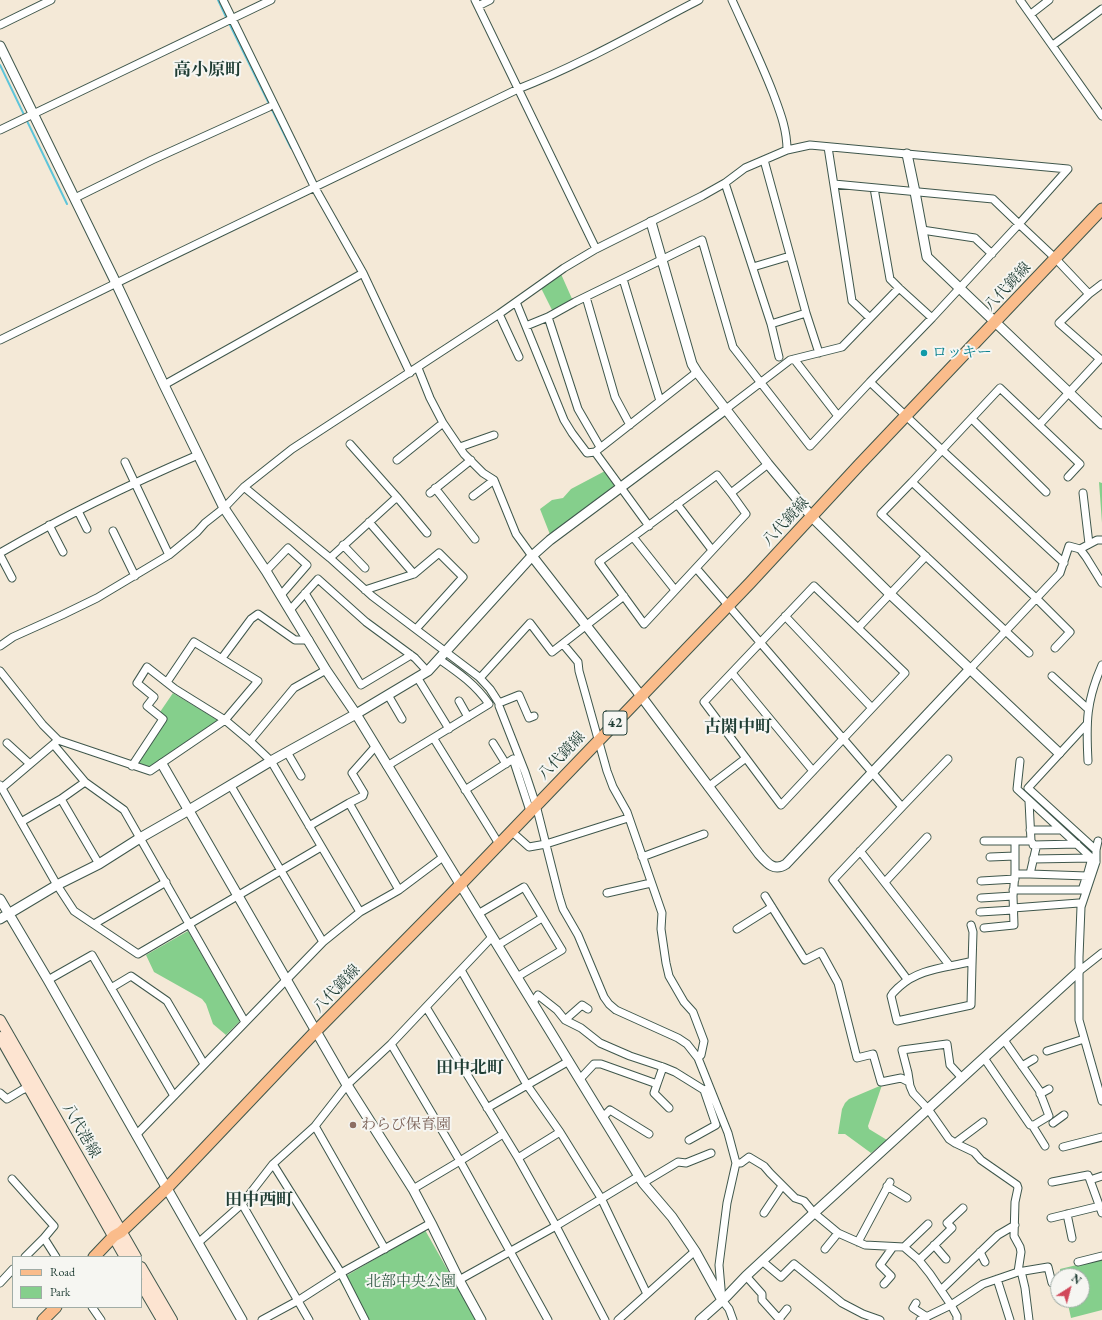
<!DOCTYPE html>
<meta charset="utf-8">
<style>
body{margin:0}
#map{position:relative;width:1102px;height:1320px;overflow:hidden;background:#f4e9d7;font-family:"EB Garamond",serif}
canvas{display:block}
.legend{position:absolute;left:12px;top:1256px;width:130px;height:52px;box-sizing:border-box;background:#f6f6f2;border:1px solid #a0aca6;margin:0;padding:5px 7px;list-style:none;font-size:12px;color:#1f3d34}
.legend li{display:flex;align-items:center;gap:8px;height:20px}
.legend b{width:20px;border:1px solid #a0aca6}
.north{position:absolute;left:1050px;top:1268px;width:40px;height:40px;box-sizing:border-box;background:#f6f6f2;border:1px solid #a0aca6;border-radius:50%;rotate:36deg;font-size:11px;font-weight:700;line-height:16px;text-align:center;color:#1f3d34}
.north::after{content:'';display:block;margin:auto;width:14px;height:18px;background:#d1495b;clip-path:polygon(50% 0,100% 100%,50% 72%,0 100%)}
</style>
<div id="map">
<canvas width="1102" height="1320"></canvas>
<ul class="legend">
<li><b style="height:5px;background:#fabc8b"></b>Road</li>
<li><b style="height:11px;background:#85cf8c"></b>Park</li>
</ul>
<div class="north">N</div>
</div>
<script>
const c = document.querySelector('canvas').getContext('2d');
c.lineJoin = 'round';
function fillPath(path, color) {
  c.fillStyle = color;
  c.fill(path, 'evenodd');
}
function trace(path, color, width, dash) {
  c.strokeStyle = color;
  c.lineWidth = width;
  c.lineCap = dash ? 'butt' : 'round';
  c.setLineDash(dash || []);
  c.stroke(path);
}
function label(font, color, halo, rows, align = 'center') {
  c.font = font + ' "EB Garamond","Noto Serif JP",serif';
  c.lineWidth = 4;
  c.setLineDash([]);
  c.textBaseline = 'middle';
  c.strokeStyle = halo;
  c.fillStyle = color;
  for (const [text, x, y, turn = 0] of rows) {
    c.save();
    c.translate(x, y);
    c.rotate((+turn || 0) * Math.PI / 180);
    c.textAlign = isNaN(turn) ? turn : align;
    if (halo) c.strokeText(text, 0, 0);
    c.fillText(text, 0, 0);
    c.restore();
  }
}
fillPath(new Path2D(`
 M 561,274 L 573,301 L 553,312 L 541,288 Z
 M 605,471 L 616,484 L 551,537 L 540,509 L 552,500 L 563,498 L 571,489 Z
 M 1099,482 L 1102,483 L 1102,523 Z
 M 173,693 L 219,721 L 150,768 L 136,764 L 165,717 L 160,712 Z
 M 188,931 L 240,1021 L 226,1035 L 213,1024 L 206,1004 L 202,999 L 154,972 L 146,955 Z
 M 882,1085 L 868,1126 L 869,1129 L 887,1140 L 871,1153 L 845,1134 L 838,1134 L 842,1109 L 845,1103 L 849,1099 Z
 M 425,1230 L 476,1320 L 364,1320 L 339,1280 Z
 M 1102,1259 L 1102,1310 L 1071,1318 L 1067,1300 L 1082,1300 L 1082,1276 L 1061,1276 L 1060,1269 Z`), '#85cf8c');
trace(new Path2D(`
 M 218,0 L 227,19
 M 229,23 L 291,148
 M 0,65 L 67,204`), '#5ec5da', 2);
const minor = new Path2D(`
 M 223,0 L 315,188 L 363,273 L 410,373
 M 475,0 L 596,249
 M 732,0 C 746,31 761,62 773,93 C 780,112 787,129 787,150
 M 1020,0 L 1102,116
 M 478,6 L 490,0
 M 1031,14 L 1049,0
 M 0,25 L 51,0
 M 1053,45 L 1102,9
 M 0,130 L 271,0
 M 828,147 L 852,301 L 870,318 L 899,288 L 932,318 L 1019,224 L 1055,258 L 1089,294 L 1059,323 L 1100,359 L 1039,425
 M 725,183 L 771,324 L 806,313 L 764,160
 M 874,188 L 890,279 L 899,288
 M 75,198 L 152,160 L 269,107
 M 922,230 L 975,238 L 992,254
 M 753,267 L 790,256
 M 623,279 L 660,401
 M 1089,294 L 1102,284
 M 586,297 L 615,397 L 630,425
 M 516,302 L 564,420 L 572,433 L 587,453 L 595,452
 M 806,313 L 819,353
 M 499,314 L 519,357
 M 548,317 L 578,409 L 600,447
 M 932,318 L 870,382 L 942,450 L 1000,388 L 1080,464 L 1068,477
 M 771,324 L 779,357
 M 526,326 L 548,317 L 575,302 L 702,240 L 733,347 L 810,446 L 870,382
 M 0,340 C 172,255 345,173 518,89 C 580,65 639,31 699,0
 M 794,359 L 838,416
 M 418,368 L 430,398 L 443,423 L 464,454 L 483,473 L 494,480 L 516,534 L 532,556
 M 164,385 L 363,273
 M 726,409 L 790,360 L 842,347 L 870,318
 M 972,419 L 1046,492
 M 460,447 L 494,435
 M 397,460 L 443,423
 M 125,462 L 169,555
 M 912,482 L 942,450 L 1064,563
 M 244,487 L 330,558 L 372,596 L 479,677 L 490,689 L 499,703 L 519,695 L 529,718 L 534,716
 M 435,488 L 475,539
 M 430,493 L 471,460
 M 731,493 L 717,475 L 599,562 L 644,624 L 746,514 L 731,493 L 768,464
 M 1083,493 L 1089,544
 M 473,496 L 494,480
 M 397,497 L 427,533
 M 677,504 L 712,550
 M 78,511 L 87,529
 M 49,525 L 63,552
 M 649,526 L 595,452 L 697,372
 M 113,531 L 135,576
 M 633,537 L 675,590
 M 343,545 L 365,568
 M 1080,549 L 1086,557 L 1102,583
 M 0,553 C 64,516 130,484 198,455
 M 0,555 L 12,578
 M 330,558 L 397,497 L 350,444
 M 696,568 L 902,807 L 948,759
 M 266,571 L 288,548 L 307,565 L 281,595
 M 414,574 L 439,553 L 463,577 L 416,629
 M 365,590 L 414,574 L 369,522
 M 305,593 L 361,685 L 411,655
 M 290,610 L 318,579 L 366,622 L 415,658 L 427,671
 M 785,616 L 871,707
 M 858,628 L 814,586 L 704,702 L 781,805 L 905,673 L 858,628 L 926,556
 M 563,644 L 578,662 L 579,671 L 607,771 L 613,787 L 627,812 L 662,913 L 661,929 L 666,963 L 669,976 L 684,1002 L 693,1012 L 704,1041 L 701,1055 L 698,1058
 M 0,646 L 13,637 L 62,615 L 97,598 L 169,555 L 197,532 L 205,523 L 224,508 L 244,487 L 292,449 L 499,314 L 564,268 L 596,249 L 702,196 L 725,183 L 745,168 L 787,150 L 810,145 L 1068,169 L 1019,224 L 993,199 L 834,184
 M 1029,653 L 881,514 L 912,482 L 1036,598 L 1070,632 L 1055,648
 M 222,658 L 251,619 L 258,614 L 295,640 L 309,640
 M 970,669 L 1060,573 L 1069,546 L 1080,549 L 1097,540 L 1102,540
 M 0,671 L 43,725 L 58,740 L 150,771 L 225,720 L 258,681 L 194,642 L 167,682
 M 732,673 L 813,771
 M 1052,676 L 1088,709
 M 417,677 L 449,729
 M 480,678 L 530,623 L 552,652 L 624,596
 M 388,695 L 402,719
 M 459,701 L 468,717
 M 499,703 L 499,706 L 525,772 L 536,805 L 559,896 L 563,909 L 578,935 L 604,997 L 609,1004 L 616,1010 L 678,1038 L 687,1044 L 698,1058 L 728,1133 L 736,1163 L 727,1203 L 719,1265 L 722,1300 L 729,1309 L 733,1320
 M 1086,725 L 1028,788 L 1096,850
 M 434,739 L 499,844
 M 250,741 L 294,688 L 326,670
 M 7,743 L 30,764
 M 493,743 L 506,764
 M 54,745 L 85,782 L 124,810 L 245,1022
 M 287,752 L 301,776
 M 1020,761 L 1017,789 L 1096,862
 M 1088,761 C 1086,723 1086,701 1102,665
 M 132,766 L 163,719 L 147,706 L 154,697 L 137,683 L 147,667 L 175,689 L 225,720 L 250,741 L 271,761 L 360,912
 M 387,766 L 489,704 C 475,684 459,673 439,659
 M 0,785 L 57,885 L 74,911 L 138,954 L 321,847
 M 231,786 L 323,942
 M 3,787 L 56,742
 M 708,787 L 746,758
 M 465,790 L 513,759 L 530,811
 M 61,799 L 99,864
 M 349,803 L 399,890
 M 902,807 L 833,880 L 907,979
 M 21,822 L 61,799 L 85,782
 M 309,826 L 349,803 L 363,796 L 364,793 L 352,773 L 375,747
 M 1030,830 L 1060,830
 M 511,831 L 529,847 L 546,844 L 628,818
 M 984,841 L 1031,841 L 1029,801
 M 1015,841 L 1015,874 L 1030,874 L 1036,848 L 1031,841
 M 1098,841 L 1096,850 L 1096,862 L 1081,907 L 1079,957 L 1079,1020 L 1102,1101
 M 1033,845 L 1077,844
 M 860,851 L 950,966
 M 642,857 L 704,834
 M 990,857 L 1015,856
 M 1030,874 L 1087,876 L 1092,858 L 1033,859
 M 981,881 L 1015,879
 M 885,882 L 927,837
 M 1013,890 L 1082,890 L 1085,881
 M 607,893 L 651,883
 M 765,896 L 805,960 L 821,952 L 838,983 L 857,1058 L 873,1054 L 881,1082 L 901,1078 L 909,1082
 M 981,898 L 1013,896
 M 1013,908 L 1079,903
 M 980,912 L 1013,910
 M 478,914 L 524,887 L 562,950 L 517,977
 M 94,924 L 166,882
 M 971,925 L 973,932 L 972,965
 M 984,928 L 1014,925 L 1013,896 L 1015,874
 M 737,929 L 772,907
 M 498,945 L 542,918
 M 969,962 L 972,965 L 971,1005 L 897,1021 L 891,996 C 893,992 896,990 899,987 C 918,969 944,968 969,962 Z
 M 461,970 L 527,1085 L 560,1132 L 601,1198 L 647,1294
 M 1078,972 L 1102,953
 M 48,980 L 92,955 L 174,1096
 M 111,988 L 131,976 L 167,1001 L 204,1064
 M 533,1002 L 538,995 L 557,1010 L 565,1020 L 581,1028 L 600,1043 L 630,1056 L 663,1067 L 657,1084
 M 426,1007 L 518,1158 L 556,1226 L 605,1320
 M 565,1020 L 582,1005 L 588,1009
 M 391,1044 L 460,1161 L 548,1320
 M 1047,1051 L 1084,1039
 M 984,1058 L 1030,1125 L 1034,1125 L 1049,1116 L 1039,1090 L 1004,1040
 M 1022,1066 L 1034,1059
 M 663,1067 L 675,1072 L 704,1090 L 708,1089
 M 962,1078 L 950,1065 L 947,1044 L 902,1050 L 908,1073 L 910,1086 L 913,1093 L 928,1109 L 949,1139 L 955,1143 L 983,1122
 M 580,1079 L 594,1064 L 601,1064 L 657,1084 L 654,1093 L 669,1108
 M 0,1093 L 7,1099 L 22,1090 L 29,1087
 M 1040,1094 L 1049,1089
 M 487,1108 L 569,1061
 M 603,1117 L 610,1110 L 649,1134
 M 1053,1123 L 1064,1115
 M 1032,1125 L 1045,1146
 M 315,1126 L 385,1249
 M 136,1135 L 323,942 L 360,912 L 399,890 L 443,857
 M 689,1140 L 716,1125 L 704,1090
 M 1063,1147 L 1102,1137
 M 518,1158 L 560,1132
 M 736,1163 L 741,1163 L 749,1157 L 764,1166 L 770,1173 L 795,1198 L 804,1201 L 814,1213 L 838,1233 L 865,1245 L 904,1247 L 918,1259 L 930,1274 L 951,1305 L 957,1316 L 957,1320
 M 273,1164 L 341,1273 L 365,1320
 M 12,1179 L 54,1226 L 44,1238
 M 1090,1180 L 1102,1213
 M 1052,1182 L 1088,1175 L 1090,1180 L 1102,1176
 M 643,1183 L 678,1162 L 686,1163 L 711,1153
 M 887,1186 L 907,1198
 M 413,1189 L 460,1161 L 503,1134
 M 242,1204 L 309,1320
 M 764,1213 L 782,1186
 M 1067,1214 L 1072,1238
 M 1051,1218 L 1100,1206
 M 858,1242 L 890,1182
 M 198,1243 L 242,1204 L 273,1164 L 315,1126 L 347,1085 L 391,1044 L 492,937
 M 934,1245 L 946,1259
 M 904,1247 L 928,1224
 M 825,1249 L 838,1233
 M 980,1252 L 985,1262
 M 25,1257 L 44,1238 L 56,1257
 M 919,1260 L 952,1228 L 947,1223 L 963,1208
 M 762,1261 L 781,1277 L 794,1264 L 842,1303 L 863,1314 L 880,1320
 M 1078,1262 L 1102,1256
 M 1021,1271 L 1025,1288 L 1029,1320
 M 1018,1272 L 1048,1267 L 1052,1283
 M 746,1276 L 762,1294 L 762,1300 L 780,1320
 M 997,1279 L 1010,1320
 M 459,1280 L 556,1226 L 639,1176
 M 0,1283 L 13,1269
 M 884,1284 L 891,1276 L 880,1265 L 893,1247
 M 941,1290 L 998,1235 L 1015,1225
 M 916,1303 L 913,1308 L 927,1317
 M 92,1307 L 101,1320
 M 779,1319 L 787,1309
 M 262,1320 L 299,1300 L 341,1273 L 431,1223
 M 618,1320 L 695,1251
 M 920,1320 L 951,1305 L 983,1284 L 1018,1272 L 1021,1252 L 1020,1247 L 1014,1236 L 1015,1202 L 1018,1188 L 1017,1185 L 981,1160 L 974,1152 L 955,1143`);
const tertiary = new Path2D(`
 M 0,46 L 116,283 L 164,385 L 224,508 L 266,571 L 326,670 L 356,714 L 643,1183 L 672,1217 L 695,1251 L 722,1300
 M 907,154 L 915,192 L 927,257 L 1102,424
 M 532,556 L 641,696 L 759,854 C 767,863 774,872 786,864 L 970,669 L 890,594 L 812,517 L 768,464 L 697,372 L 692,364 L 651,222
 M 970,669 L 1059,753
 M 162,764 L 347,1085 L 413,1189 L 431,1223 L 459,1280 L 481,1320
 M 0,899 L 48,980 L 242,1320
 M 0,919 L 57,885 L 99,864 L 140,838 L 189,810 L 271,761 L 356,714 L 428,671 L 532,556 L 550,540 L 726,409
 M 700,1320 L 726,1297 L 746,1276 L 814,1213 L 1078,972`);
const secondary = new Path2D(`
 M 0,1020 L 136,1257
 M 0,1037 L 125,1257
 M 141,1267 L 172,1320
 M 141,1284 L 162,1320`);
const primary = new Path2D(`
 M 94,1257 L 114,1236 L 121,1232 L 167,1188 L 316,1031 L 460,885 L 750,583 L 860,464 L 1102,209
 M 43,1320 L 56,1307`);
trace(minor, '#3f574c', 9);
trace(tertiary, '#3f574c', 11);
trace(secondary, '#3f574c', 12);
trace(primary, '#3f574c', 13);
trace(minor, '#fff', 7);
trace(tertiary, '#fff', 9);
trace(secondary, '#fde4d1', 10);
trace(primary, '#fabc8b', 11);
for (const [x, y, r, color] of [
 [924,353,4,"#0f9aa8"],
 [353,1125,4,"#8d6e63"]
]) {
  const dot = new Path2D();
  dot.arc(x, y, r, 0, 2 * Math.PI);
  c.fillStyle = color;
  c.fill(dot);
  trace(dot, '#f6f6f2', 1.5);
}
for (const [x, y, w] of [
 [615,723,24]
]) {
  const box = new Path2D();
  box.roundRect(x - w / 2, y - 12, w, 24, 3);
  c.fillStyle = '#f6f6f2';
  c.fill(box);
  trace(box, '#1f3d34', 1);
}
label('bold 14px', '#1f3d34', null, [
 ["42",615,723]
]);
label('15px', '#1f3d34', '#f6f6f2', [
 ["八代鏡線",1008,287,-47],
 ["八代鏡線",786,522,-47],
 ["八代鏡線",562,756,-46],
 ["八代鏡線",337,989,-46],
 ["八代港線",81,1131,60]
]);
label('15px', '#0d838f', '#f6f6f2', [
 ["ロッキー",932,353]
], 'left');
label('15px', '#785e54', '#f6f6f2', [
 ["わらび保育園",361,1125]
], 'left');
label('15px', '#335a46', '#f6f6f2', [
 ["北部中央公園",411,1282]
]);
label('bold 17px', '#1f3d34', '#f6f6f2', [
 ["高小原町",208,70],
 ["古閑中町",738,727],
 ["田中北町",470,1068],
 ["田中西町",259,1200]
]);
</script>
